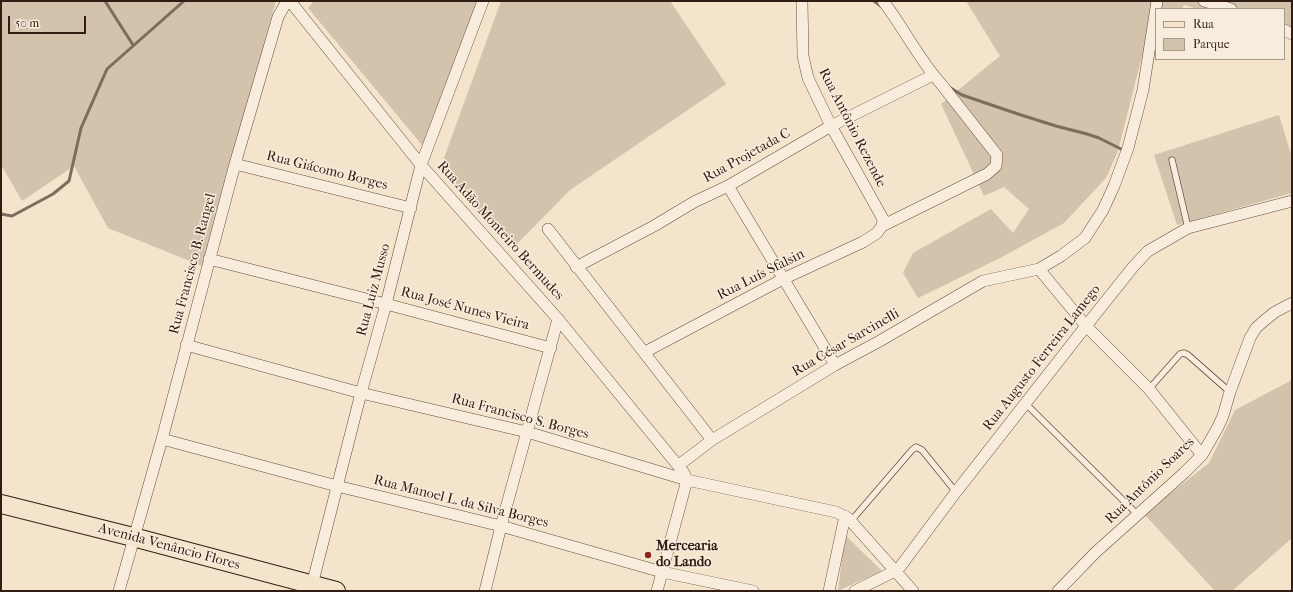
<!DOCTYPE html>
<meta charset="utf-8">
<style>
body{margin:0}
#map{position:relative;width:1293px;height:592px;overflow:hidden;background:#f4e4cb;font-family:"IM FELL French Canon",serif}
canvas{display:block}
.frame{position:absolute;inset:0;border:2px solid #311d13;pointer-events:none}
.legend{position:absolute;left:1155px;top:8px;width:130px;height:52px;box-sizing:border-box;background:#f8eddd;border:1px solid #a89a8c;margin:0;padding:5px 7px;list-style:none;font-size:12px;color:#311d13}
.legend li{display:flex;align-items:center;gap:8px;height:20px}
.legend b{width:20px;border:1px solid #a89a8c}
.scale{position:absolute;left:8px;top:16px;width:78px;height:18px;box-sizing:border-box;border:2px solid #311d13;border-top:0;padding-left:5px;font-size:12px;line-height:14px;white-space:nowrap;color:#311d13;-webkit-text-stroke:3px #f8eddd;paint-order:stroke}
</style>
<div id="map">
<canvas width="1293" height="592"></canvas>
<div class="frame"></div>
<ul class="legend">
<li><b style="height:5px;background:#f4e4cb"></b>Rua</li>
<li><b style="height:11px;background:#d3c2ac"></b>Parque</li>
</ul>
<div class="scale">50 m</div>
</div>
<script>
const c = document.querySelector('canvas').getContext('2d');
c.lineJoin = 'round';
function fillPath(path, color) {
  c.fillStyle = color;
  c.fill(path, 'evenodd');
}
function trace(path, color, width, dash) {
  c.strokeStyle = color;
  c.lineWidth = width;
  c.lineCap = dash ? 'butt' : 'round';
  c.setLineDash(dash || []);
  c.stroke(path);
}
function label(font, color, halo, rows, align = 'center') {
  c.font = font + ' "IM FELL French Canon",serif';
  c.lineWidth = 3;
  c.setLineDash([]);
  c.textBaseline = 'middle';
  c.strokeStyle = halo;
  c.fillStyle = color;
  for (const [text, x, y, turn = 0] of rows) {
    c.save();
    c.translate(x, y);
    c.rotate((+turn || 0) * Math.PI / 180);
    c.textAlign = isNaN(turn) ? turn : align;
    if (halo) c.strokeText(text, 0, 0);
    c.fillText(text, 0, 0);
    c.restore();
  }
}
fillPath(new Path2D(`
 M 1,1 L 276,1 L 202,266 L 108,228 L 74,166 L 22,201 L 3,168 L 1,169 Z
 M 314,1 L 481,1 L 427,151 L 308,8 Z
 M 501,1 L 670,1 L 726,84 L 570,190 L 514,247 L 440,169 Z
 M 966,1 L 1292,1 L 1292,35 L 1284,33 L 1284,9 L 1197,9 L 1184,5 L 1182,9 L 1156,9 L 1156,55 L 1142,56 L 1118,151 L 1106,178 L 1064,223 L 1000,258 L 918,298 L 903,273 L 913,253 L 991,209 L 1013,233 L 1029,209 L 1004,187 L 984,196 L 941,104 L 1000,56 Z
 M 1279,115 L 1292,158 L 1292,193 L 1177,225 L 1154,155 Z
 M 1292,380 L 1292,538 L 1232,591 L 1215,591 L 1144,514 L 1209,463 L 1235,410 Z
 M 845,535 L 882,571 L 838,591 Z`), '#d3c2ac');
trace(new Path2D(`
 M 105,1 L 133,45
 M 874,1 L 882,7
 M 949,87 L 962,95 L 1021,115 L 1056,126 L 1087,134 L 1099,138 L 1121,149
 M 1,214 L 12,216 L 53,194 L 69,181 L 81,128 L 107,69 L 184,1`), '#7e6c5c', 3);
const lane = new Path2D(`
 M 1172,160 L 1188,228
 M 1149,389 L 1180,354 L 1184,353 L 1188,355 L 1230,392
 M 1025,403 L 1137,514
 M 851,521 L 912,450 L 916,447 L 922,450 L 956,492`);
const street = new Path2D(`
 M 290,1 L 421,165 L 558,319 L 684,473 L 687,480 L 657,591
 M 1204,1 L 1231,9
 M 1284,30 L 1292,34
 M 235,164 L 411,208
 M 728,186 L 835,365
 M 882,226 L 987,174 L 996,166 L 997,155 L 942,85 C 919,60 904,28 883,1
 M 548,229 L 712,440
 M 209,259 L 386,304 L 551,348
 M 576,267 L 654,226 L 694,202 L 728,186 L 831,126 L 933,75
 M 1039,269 L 1086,326 L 1149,389 L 1202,455
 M 186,345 L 361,393 L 527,432 L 687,480 L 836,512 L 848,518 L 913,591
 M 645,352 L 783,279 L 863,242 L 877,233 L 882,226 L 883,219 L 831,126 L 808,78 L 803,56 L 802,1
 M 162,439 L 337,486 L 501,526 L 662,572 L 753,591
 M 679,465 L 712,440 L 835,365 L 878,342 L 983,281 L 1039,269 L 1061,256 L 1085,238 L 1103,210 L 1114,186 L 1128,148 L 1143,90 L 1157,1
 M 311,589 L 361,393 L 386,304 L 421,165 L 483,1
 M 119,591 L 162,439 L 235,164 L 278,17 L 287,1
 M 485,591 L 501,526 L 558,319
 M 829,591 L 845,516
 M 855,591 L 895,571 L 900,567 L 956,492 L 1086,326 L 1133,267 L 1148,251 L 1188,228 L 1292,201
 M 1058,591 L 1096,552 L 1184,473 L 1202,455 L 1218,427 L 1223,416 L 1230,392 L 1250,338 L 1256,328 L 1265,320 L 1275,312 L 1292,303`);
const primary = new Path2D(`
 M 1,504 L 133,537 L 336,591`);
trace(lane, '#624f41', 7);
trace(street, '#624f41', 12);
trace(primary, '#311d13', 20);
trace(lane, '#f8eddd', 5.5);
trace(street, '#f8eddd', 11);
trace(primary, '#f4e4cb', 18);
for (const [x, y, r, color] of [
 [648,555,4,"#8f2418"]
]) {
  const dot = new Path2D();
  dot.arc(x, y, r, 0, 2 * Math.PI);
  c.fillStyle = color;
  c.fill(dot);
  trace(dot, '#f8eddd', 1.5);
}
label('14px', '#311d13', '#f8eddd', [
 ["Rua Antônio Rezende",852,128,63],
 ["Rua Projetada C",747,156,-29],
 ["Rua Giácomo Borges",327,171,14],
 ["Rua Adão Monteiro Bermudes",500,231,48],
 ["Rua Francisco B. Rangel",193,264,-75],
 ["Rua Luís Sfalsin",761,275,-27],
 ["Rua Luiz Musso",374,290,-75],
 ["Rua José Nunes Vieira",465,309,15],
 ["Rua César Sarcinelli",846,343,-30],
 ["Rua Augusto Ferreira Lamego",1042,358,-52],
 ["Rua Francisco S. Borges",520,417,15],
 ["Rua Antônio Soares",1150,481,-44],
 ["Rua Manoel L. da Silva Borges",461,502,14],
 ["Avenida Venâncio Flores",169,547,15]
]);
label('bold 14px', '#311d13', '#f8eddd', [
 ["Mercearia",656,547],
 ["do Lando",656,563]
], 'left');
</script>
